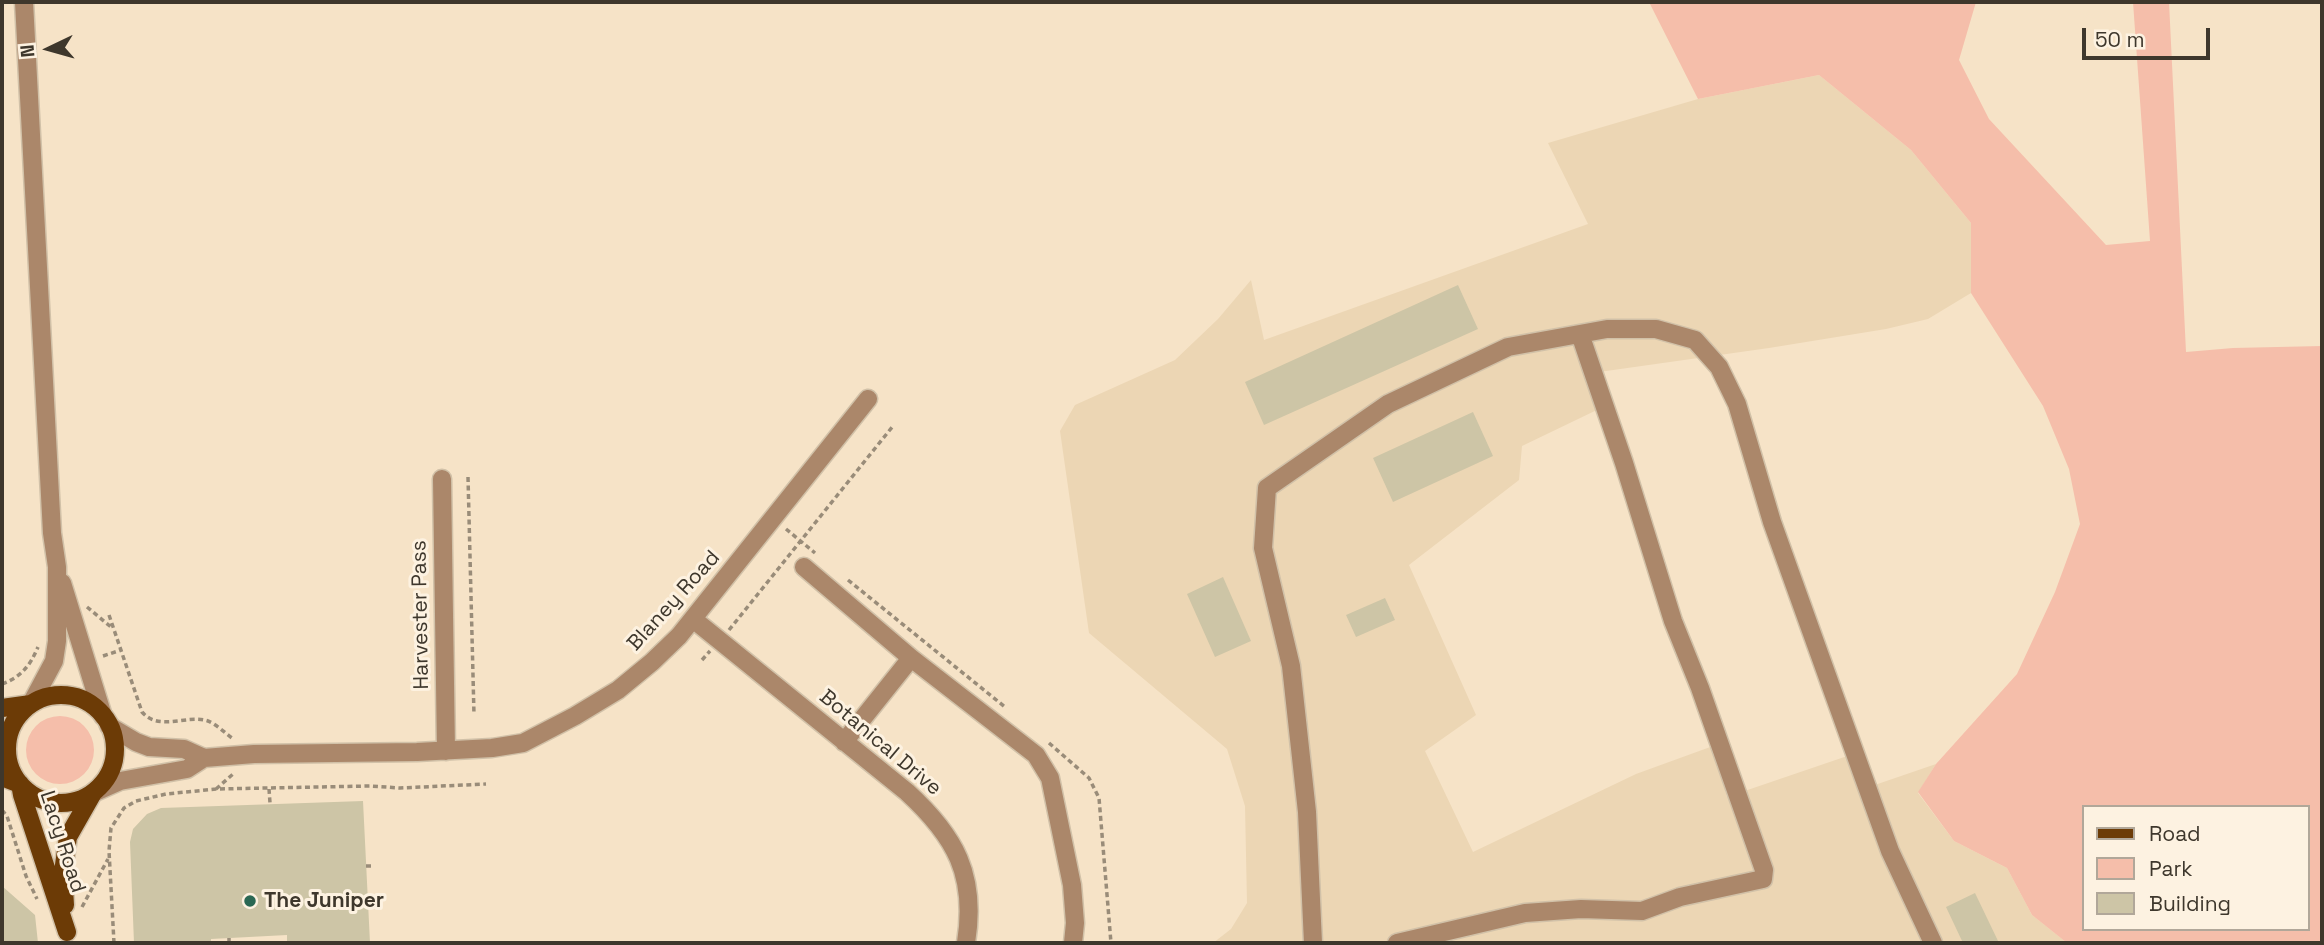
<!DOCTYPE html>
<style>
body{margin:0}
#map{position:relative;width:2324px;height:945px;overflow:hidden;background:#f6e3c7;font-family:"Space Grotesk",sans-serif}
canvas{display:block}
.frame{position:absolute;inset:0;border:4px solid #3e372c;pointer-events:none}
.legend{position:absolute;left:2082px;top:805px;width:228px;height:126px;box-sizing:border-box;background:#fdf2e1;border:2px solid #b1a799;margin:0;padding:9px 12px;list-style:none;font-size:21px;color:#3e372c}
.legend li{display:flex;align-items:center;gap:14px;height:35px}
.legend b{width:35px;border:2px solid #b1a799}
.north{position:absolute;left:14px;top:14px;width:70px;height:70px;-webkit-text-stroke:5px #fdf2e1;paint-order:stroke;rotate:265deg;font-size:19px;font-weight:700;line-height:28px;text-align:center;color:#3e372c}
.north::after{content:'';display:block;margin:auto;width:24px;height:32px;background:#3e372c;clip-path:polygon(50% 0,100% 100%,50% 72%,0 100%)}
.scale{position:absolute;left:2082px;top:28px;width:128px;height:32px;box-sizing:border-box;border:4px solid #3e372c;border-top:0;padding-left:9px;font-size:21px;line-height:24px;white-space:nowrap;color:#3e372c;-webkit-text-stroke:5px #fdf2e1;paint-order:stroke}
</style>
<div id="map">
<canvas width="2324" height="945"></canvas>
<div class="frame"></div>
<ul class="legend">
<li><b style="height:9px;background:#6c3b06"></b>Road</li>
<li><b style="height:19px;background:#f5beaa"></b>Park</li>
<li><b style="height:19px;background:#cdc5a6"></b>Building</li>
</ul>
<div class="north">N</div>
<div class="scale">50 m</div>
</div>
<script>
const c = document.querySelector('canvas').getContext('2d');
c.lineJoin = 'round';
function fillPath(path, color) {
  c.fillStyle = color;
  c.fill(path, 'evenodd');
}
function trace(path, color, width, dash) {
  c.strokeStyle = color;
  c.lineWidth = width;
  c.lineCap = dash ? 'butt' : 'round';
  c.setLineDash(dash || []);
  c.stroke(path);
}
function label(font, color, halo, rows, align = 'center') {
  c.font = font + ' "Space Grotesk",sans-serif';
  c.lineWidth = 6;
  c.setLineDash([]);
  c.textBaseline = 'middle';
  c.strokeStyle = halo;
  c.fillStyle = color;
  for (const [text, x, y, turn = 0] of rows) {
    c.save();
    c.translate(x, y);
    c.rotate((+turn || 0) * Math.PI / 180);
    c.textAlign = isNaN(turn) ? turn : align;
    if (halo) c.strokeText(text, 0, 0);
    c.fillText(text, 0, 0);
    c.restore();
  }
}
fillPath(new Path2D(`
 M 1819,75 L 1911,150 L 1971,223 L 1971,293 L 1928,319 L 1886,329 L 1769,348 L 1592,373 L 1601,408 L 1522,446 L 1519,480 L 1409,565 L 1476,715 L 1425,751 L 1473,852 L 1636,774 L 1713,746 L 1727,797 L 1859,752 L 1866,788 L 1936,764 L 1918,793 L 1954,841 L 2007,868 L 2032,915 L 2067,943 L 1213,943 L 1231,929 L 1247,903 L 1245,806 L 1227,749 L 1089,633 L 1060,431 L 1075,405 L 1175,360 L 1218,319 L 1251,280 L 1264,340 L 1588,224 L 1548,143 L 1698,99 Z`), '#ecd6b4');
fillPath(new Path2D(`
 M 1649,2 L 1976,2 L 1959,60 L 1989,119 L 2106,245 L 2150,241 L 2133,2 L 2169,2 L 2186,352 L 2233,348 L 2322,346 L 2322,943 L 2067,943 L 2032,915 L 2007,868 L 1954,841 L 1918,792 L 1936,764 L 2017,674 L 2055,592 L 2080,524 L 2069,469 L 2043,406 L 1971,293 L 1971,223 L 1911,150 L 1819,75 L 1698,99 ZM 2084,807 L 2308,807 L 2308,929 L 2084,929 Z
 M26 750a34 34 0 1 1 68 0a34 34 0 1 1-68 0Z`), '#f5beaa');
fillPath(new Path2D(`
 M 1458,285 L 1478,329 L 1264,425 L 1245,382 Z
 M 1473,412 L 1493,456 L 1393,502 L 1373,458 Z
 M 1223,577 L 1251,641 L 1215,657 L 1187,594 Z
 M 1385,598 L 1395,620 L 1356,637 L 1346,615 Z
 M 363,801 L 370,943 L 287,943 L 287,935 L 211,939 L 211,943 L 134,943 L 130,842 L 133,829 L 147,814 L 161,808 Z
 M 2,886 L 35,915 L 38,943 L 2,943 Z
 M 1975,893 L 1999,943 L 1963,943 L 1946,907 Z`), '#cdc5a6');
const minor = new Path2D(`
 M 24,2 L 52,533 L 57,567 L 57,641 L 54,661 L 31,704
 M 442,479 L 446,751
 M 804,567 L 911,658
 M 62,583 L 103,716
 M 693,619 L 907,792 C 955,836 977,875 966,943
 M 109,726 L 136,742 L 149,747 L 184,749 L 204,758 L 254,754 L 417,752 L 492,748 L 523,743 L 575,716 L 618,690 L 652,662 L 679,636 L 868,399
 M 844,742 L 911,658 L 1036,755 L 1050,778 L 1072,885 L 1075,923 L 1073,943
 M 93,793 L 120,781 L 187,769 L 204,758
 M 1313,943 L 1307,812 L 1291,666 L 1263,548 L 1267,488 L 1388,404 L 1508,347 L 1607,329 L 1656,329 L 1695,340 L 1719,367 L 1737,404 L 1772,522 L 1890,851 L 1933,943
 M 1397,943 L 1525,913 L 1581,909 L 1642,911 L 1680,897 L 1763,879 L 1764,870 L 1700,688 L 1673,621 L 1624,463 L 1580,334`);
const major = new Path2D(`
 M7 749a54 54 0 1 1 108 0a54 54 0 1 1-108 0Z
 M 2,708 L 31,704
 M 2,777 L 20,784 L 22,795 L 67,932
 M 65,905 L 63,872 L 68,837 L 93,793`);
trace(minor, '#d1c1a8', 21);
trace(major, '#d1c1a8', 21);
trace(new Path2D(`
 M 468,477 L 474,715
 M 786,529 L 815,553
 M 848,580 L 1005,707
 M 87,607 L 111,627
 M 109,615 L 142,712 C 159,732 187,714 208,721 C 216,724 225,733 232,738
 M 729,630 L 893,426
 M 103,656 L 121,650
 M 702,660 L 710,651
 M 2,684 C 21,677 30,666 38,647
 M 1049,743 L 1089,778 L 1099,798 L 1111,943
 M 216,789 L 233,774
 M 269,789 L 270,803
 M 2,810 L 7,816 L 26,876 L 37,899
 M 366,866 L 374,866
 M 82,907 L 108,859
 M 229,938 L 229,943
 M 114,943 L 109,851 L 111,828 L 124,808 L 136,801 L 166,794 L 216,789 L 370,786 L 400,788 L 486,784`), '#998c79', 3.5, [5, 3.5]);
trace(minor, '#ab876a', 18);
trace(major, '#6c3b06', 18);
for (const [x, y, r, color] of [
 [250,901,7,"#2a6853"]
]) {
  const dot = new Path2D();
  dot.arc(x, y, r, 0, 2 * Math.PI);
  c.fillStyle = color;
  c.fill(dot);
  trace(dot, '#fdf2e1', 2.5);
}
label('21px', '#3e372c', '#fdf2e1', [
 ["Blaney Road",674,601,-48],
 ["Harvester Pass",421,615,-91],
 ["Botanical Drive",880,743,40],
 ["Lacy Road",62,842,72]
]);
label('bold 21px', '#3e372c', '#fdf2e1', [
 ["The Juniper",264,901]
], 'left');
</script>
